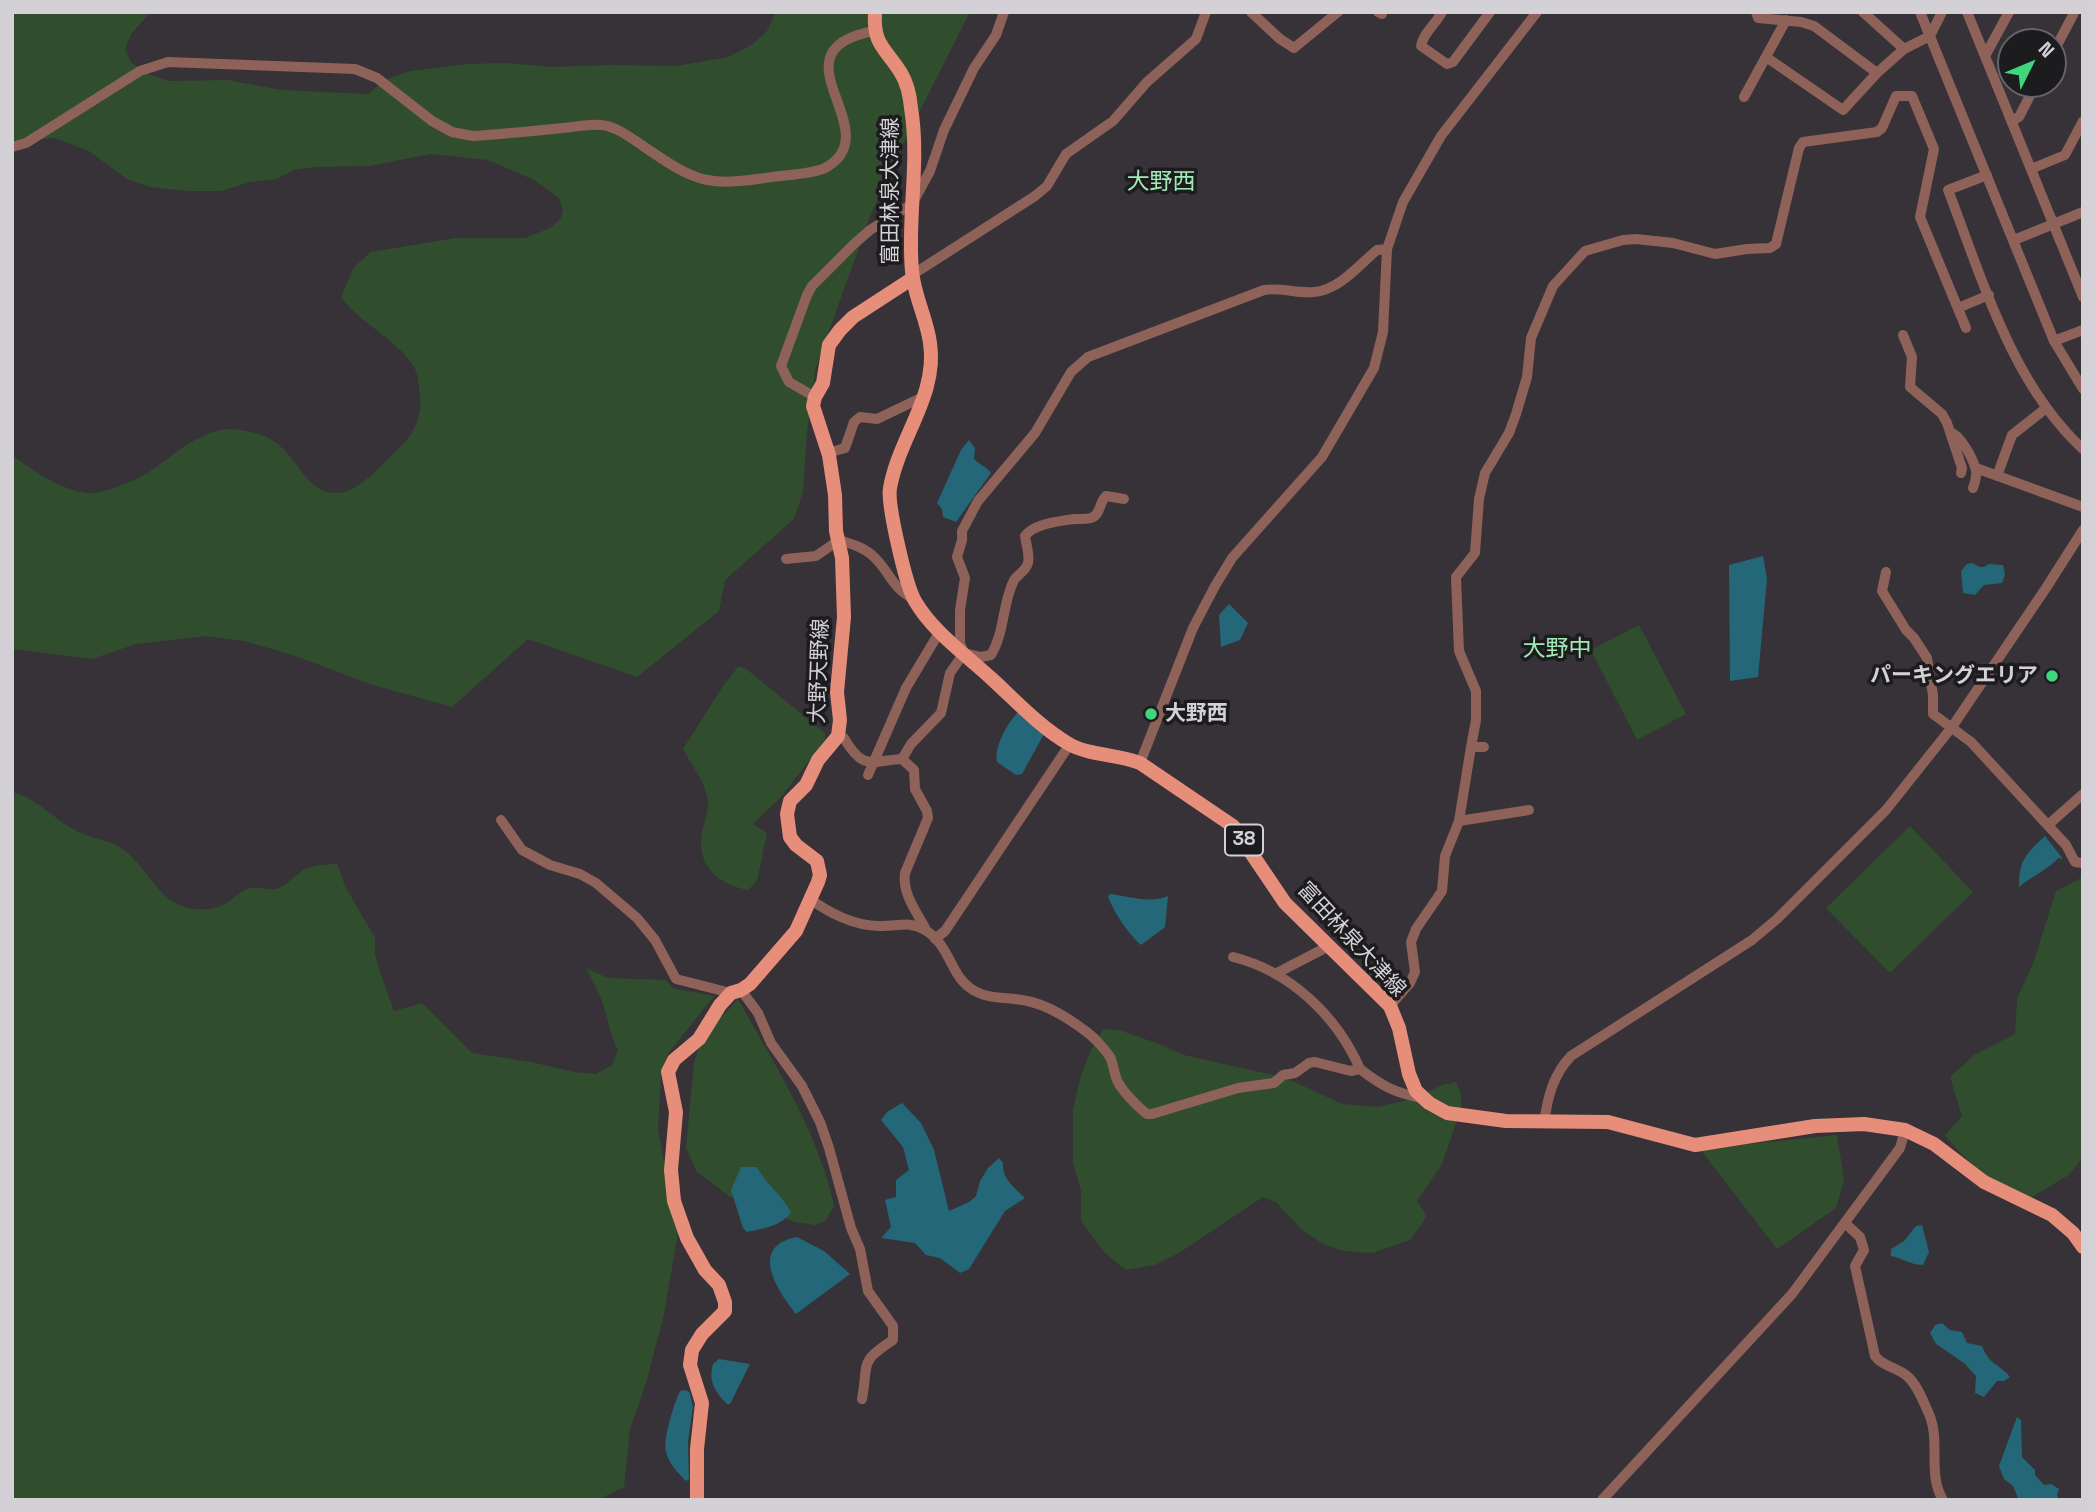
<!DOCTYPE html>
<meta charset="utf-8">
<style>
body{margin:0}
#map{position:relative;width:2095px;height:1512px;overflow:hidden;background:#363238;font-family:"Space Grotesk",sans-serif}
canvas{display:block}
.frame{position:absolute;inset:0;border:14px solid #d3d1d5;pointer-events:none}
.north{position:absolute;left:1997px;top:28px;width:70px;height:70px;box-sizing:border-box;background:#1c1b1e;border:2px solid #656467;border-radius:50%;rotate:47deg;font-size:19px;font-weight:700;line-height:28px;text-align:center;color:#d3d1d5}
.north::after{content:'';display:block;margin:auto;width:24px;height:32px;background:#40d77c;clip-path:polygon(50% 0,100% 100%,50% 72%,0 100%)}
</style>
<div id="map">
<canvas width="2095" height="1512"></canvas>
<div class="frame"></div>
<div class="north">N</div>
</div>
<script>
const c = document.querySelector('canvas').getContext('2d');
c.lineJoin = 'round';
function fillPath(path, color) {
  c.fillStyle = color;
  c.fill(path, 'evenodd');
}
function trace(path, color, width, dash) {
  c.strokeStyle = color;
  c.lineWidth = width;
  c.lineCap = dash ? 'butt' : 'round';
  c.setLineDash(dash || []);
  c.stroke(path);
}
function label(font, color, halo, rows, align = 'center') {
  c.font = font + ' "Space Grotesk","Noto Sans JP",sans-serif';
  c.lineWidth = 7;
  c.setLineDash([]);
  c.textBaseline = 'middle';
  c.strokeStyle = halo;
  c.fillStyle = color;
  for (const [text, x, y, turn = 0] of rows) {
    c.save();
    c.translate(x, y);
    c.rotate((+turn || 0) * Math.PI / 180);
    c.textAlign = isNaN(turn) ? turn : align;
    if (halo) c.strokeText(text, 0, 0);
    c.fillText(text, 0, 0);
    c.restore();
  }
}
fillPath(new Path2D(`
 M 12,12 L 151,12 L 131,34 L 125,49 L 131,62 L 144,72 L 168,81 L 228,80 L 281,90 L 368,94 L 385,80 L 410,71 L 468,64 L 507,63 L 550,67 L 609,65 L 676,66 L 728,57 L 753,44 L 767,31 L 776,12 L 970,12 L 895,160 L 870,217 L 816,367 L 807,432 L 803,492 L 794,519 L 725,580 L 719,611 L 637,677 L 528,639 L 452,707 L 373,685 L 293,655 L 244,641 L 207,636 L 136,644 L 92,659 L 12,649 L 12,455 C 35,472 59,489 87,493 C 103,495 139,479 152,470 C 177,453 189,439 220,430 C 229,428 236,429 246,431 C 256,433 267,436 275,442 C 299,458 308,500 344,492 C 364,487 388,459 402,445 C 414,433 422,415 420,398 C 419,388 419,375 414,367 C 396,338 360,324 341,297 L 354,267 L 371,252 L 456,238 L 525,238 L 550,228 L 561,218 L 563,209 L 559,198 L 534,180 L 488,160 L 431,154 L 369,166 L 315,167 L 294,170 L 277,179 L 250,182 L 221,191 L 187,191 L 150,187 L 127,179 L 89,151 L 55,138 L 31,140 L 12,152 Z
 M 1639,625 L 1686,714 L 1637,740 L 1591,650 Z
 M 738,667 L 745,668 L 825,733 L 825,740 L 780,798 L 753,824 L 767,833 L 757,881 L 748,890 C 722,886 699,868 701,840 C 702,828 708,814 708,803 C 707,784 692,766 683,749 L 723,686 Z
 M 12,792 C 40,799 55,822 81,833 C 94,839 109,840 121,848 C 154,871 159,914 210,909 C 230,906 233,895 247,889 C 256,885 270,892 279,888 C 288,884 296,874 305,869 C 314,865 327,865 337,863 L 345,886 L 375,938 L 375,954 L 379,969 L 394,1011 L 422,1003 L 472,1053 L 531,1062 L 574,1072 L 596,1074 L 612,1065 L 618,1050 C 611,1037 610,1028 606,1014 C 602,997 593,982 586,968 L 608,978 L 666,980 L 673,988 L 714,996 L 667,1055 L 661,1075 L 658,1130 L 678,1233 L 664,1314 L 647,1380 L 630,1429 L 624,1487 L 597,1500 L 12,1500 Z
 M 1910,826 L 1973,892 L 1890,973 L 1826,908 Z
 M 2083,877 L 2083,1157 L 2069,1175 L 2030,1198 C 1999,1188 1964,1161 1945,1135 L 1962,1116 L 1950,1077 L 1974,1055 L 2015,1034 L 2017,999 L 2034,961 L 2056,891 Z
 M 738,999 C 775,1066 818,1130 834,1206 L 825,1221 L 816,1225 L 795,1222 L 729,1196 L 697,1172 L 686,1148 L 694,1062 L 703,1037 Z
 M 1103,1029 L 1122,1031 L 1159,1044 L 1184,1055 L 1286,1078 L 1342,1104 L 1378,1107 L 1416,1098 L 1442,1085 L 1456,1082 L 1461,1094 L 1461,1108 L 1442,1164 L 1417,1201 L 1427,1216 L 1410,1240 L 1372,1253 L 1344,1251 L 1323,1244 L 1301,1229 L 1276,1202 L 1263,1197 L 1179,1253 L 1155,1265 L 1126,1270 L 1104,1252 L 1081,1221 L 1081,1191 L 1073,1163 L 1073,1109 L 1081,1075 L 1091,1050 Z
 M 1837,1135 L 1844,1180 L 1836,1208 L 1777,1249 L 1700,1149 Z`), '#304e2e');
fillPath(new Path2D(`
 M 969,440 L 975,448 L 974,459 C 980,465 986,466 991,473 L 956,522 L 943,517 L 942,509 L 937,503 L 961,450 Z
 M 1763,556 L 1767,579 L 1758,677 L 1730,681 L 1729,565 Z
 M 1972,563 C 1979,567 1982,569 1989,564 L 2003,565 L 2005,575 L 2002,583 L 1984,585 L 1975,595 L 1963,593 L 1961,571 L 1967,564 Z
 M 1229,604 L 1248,623 L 1240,640 L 1221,647 L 1219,615 Z
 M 1018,712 L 1044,734 L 1022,774 L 1016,775 L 997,762 C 994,746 1007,724 1018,712 Z
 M 2045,836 L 2063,859 L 2058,858 C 2053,866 2028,879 2019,887 C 2019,860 2026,854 2045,836 Z
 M 1110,894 C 1128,896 1149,904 1168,896 L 1165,927 L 1141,945 C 1127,932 1116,916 1108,897 Z
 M 902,1103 L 921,1123 L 934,1150 L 949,1211 L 969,1202 L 976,1196 L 980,1181 L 988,1168 L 999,1158 L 1003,1163 C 1002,1179 1014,1187 1025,1198 L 1005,1211 L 969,1269 L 960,1273 L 940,1258 L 926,1255 L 915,1243 L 881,1238 L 891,1227 L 885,1200 L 896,1197 L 896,1180 L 909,1170 L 903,1147 L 881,1120 L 887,1112 Z
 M 741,1167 L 757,1167 C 765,1184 783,1195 791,1213 C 780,1226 763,1229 747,1232 L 743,1228 L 731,1190 Z
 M 1922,1225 L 1929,1252 L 1923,1265 C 1911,1265 1902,1258 1891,1256 L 1891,1249 L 1904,1241 L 1916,1226 Z
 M 797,1237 L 824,1251 L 850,1274 L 796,1314 C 777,1290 748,1246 797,1237 Z
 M 1942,1323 L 1950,1330 L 1962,1332 L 1967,1343 L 1982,1346 C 1990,1366 1999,1363 2010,1377 L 2004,1381 L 1997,1381 L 1984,1397 L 1975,1393 L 1976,1376 L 1964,1363 L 1936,1344 L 1930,1333 L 1935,1325 Z
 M 719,1359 L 750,1364 L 730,1404 L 727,1404 C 715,1392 708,1381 713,1364 Z
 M 686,1390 L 690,1393 L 693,1407 L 688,1441 L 689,1479 L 686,1481 C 678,1473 669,1464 666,1452 C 663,1438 674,1404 680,1391 Z
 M 2017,1417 L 2021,1420 L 2022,1457 L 2035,1470 L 2035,1475 L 2044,1485 L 2051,1484 L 2059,1489 L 2057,1495 L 2059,1500 L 2019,1500 L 2013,1486 L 2004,1479 L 1999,1466 Z`), '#236779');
trace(new Path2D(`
 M 1251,12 L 1280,39 L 1294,48 L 1338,12
 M 1378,12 L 1382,14
 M 1442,12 C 1436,24 1423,33 1421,46 L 1447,64 L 1453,62 L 1490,12
 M 1756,12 L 1758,18 L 1801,22 L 1814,26 L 1877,73
 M 1863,12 L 1904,49 L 1930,36 L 1942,12
 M 1920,12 L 2054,341 L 2083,389
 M 1967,12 L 2083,297
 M 2053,53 L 2074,13
 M 1985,56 L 2009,12
 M 1766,57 L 1843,110 L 1877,73 L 1904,49
 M 1744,97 L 1786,20
 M 2011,121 L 2019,117 L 2036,84
 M 12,147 L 26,143 L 140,71 L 168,62 L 355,69 L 377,78 L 432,121 L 452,132 L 473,136 C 503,134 533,131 563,128 C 575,127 589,124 601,125 C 616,126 631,138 643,146 C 697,183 707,187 772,177 C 786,175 813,174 825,168 C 892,132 767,51 874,31
 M 2031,169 L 2065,155 L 2083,121
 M 1987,175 L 1948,190 C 1982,278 2012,384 2083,449
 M 2014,240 L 2083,212
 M 912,275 L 1035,196 L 1047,186 L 1066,154 L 1113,121 L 1147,82 L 1196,39 L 1206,12
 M 1958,308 L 1989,295
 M 1903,335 L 1912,357 L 1910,387 L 1942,414 L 1947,423 L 1962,468 L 1961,473
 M 2054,341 L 2083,330
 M 815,397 L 789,382 L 781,366 L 807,295 L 812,286 L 854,244 L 870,230 L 912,204 L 930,171 L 944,130 L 974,68 L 996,35 L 1004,12
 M 1950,432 C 1961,435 1973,459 1976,470 C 1977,477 1975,482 1973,488
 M 828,453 L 845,448 L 854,422 L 860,417 L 877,419 L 925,396
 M 1976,468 L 2083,507
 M 1997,476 L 2012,435 L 2045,409
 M 786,559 L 816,556 L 839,540 C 852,544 866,548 875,558 C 891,574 892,588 914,599
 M 1886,572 L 1882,591 L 1906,630 L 1914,638 L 1927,658 L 1933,695 L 1933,714 L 1971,742 L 2066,845 L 2075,862 L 2083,863
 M 964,653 L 960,643 L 960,610 L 965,578 L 957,557 L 962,540 L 962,531 L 978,501 L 1035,433 L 1071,372 L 1088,357 L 1264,290 C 1281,287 1297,294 1314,292 C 1338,291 1359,265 1377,250 L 1387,249
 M 964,653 L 981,657 L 991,655 C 1005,632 1002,604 1014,580 C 1018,574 1026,571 1028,563 C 1030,555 1026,544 1025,536 C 1033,525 1054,522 1067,520 C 1075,518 1084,520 1091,518 C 1101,515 1099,502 1106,496 L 1124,499
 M 844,738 C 863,771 871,761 902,759 L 914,770 L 915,789 L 927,811 L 928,818 L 905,873 C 902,894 917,912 926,930
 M 1484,747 L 1471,747 L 1476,720 L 1476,691 L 1459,651 L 1456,577 L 1475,553 L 1479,499 L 1485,473 L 1509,433 L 1516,414 L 1527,377 L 1531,338 L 1553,286 L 1585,251 L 1623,240 L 1636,239 L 1673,243 L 1715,254 L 1747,249 L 1770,248 L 1776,244 L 1799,148 L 1803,142 L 1877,132 L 1882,128 L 1896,96 L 1912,96 L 1934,149 L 1920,217 L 1966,328
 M 902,759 L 911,744 L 941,713 L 950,673 L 964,653
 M 1140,763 L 1193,628 L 1215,586 L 1232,558 L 1322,457 L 1374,368 L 1383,332 L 1387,249 L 1403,202 L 1441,136 L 1537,12
 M 868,775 L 906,688 L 940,631
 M 501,820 L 522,850 L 550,865 L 580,874 L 596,883 L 637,918 L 655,940 L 676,979 L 731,993
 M 1459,821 L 1471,747
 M 2048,825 L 2083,794
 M 810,899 C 829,913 855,926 879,926 C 896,927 909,920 925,930 C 950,945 950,974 970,988 C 988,1001 1008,996 1027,1001 C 1047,1005 1068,1018 1084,1030 C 1093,1036 1104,1048 1110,1057 C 1114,1065 1114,1075 1118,1082 C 1122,1091 1139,1108 1147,1114 L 1152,1114 L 1238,1088 L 1274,1083 L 1283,1075 L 1295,1073 L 1309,1063 L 1315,1062 L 1351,1071 L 1360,1069 C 1382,1086 1395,1093 1422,1098
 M 935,939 L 945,931 L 1070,744
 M 1233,957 C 1290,971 1337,1016 1360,1069
 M 1275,974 L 1329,946
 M 741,990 L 758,1013 L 771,1043 L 802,1086 L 820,1122 L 829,1148 L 851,1228 L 860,1249 L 868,1291 L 893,1326 L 893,1340 C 858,1363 869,1362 862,1399
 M 1390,1006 L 1410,983 L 1415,972 L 1411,942 L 1416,929 L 1442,891 L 1445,856 L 1459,821 L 1529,810
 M 1544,1122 C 1548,1096 1553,1075 1571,1056 L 1752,940 L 1777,919 L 1886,810 L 1952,727 L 2046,588 L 2083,530
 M 1846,1224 L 1860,1237 L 1864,1250 L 1855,1266 L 1875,1356 C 1883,1367 1897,1367 1907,1376 C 1917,1384 1924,1403 1929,1414 C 1941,1442 1927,1474 1943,1500
 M 1602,1500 L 1792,1294 L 1900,1148 L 1905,1130`), '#8e6259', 10);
trace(new Path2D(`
 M 875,12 C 873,46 885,47 901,73 C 907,83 910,96 911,108 C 920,162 907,217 912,271 C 914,296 927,319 930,343 C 938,395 899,437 890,488 C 887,504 906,586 915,601 C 933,632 966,655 992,679 C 1016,701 1041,728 1069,744 C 1090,756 1118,754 1140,763 L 1233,826 L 1285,903 L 1390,1006 L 1399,1028 L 1409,1074 L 1416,1091 L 1429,1103 L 1447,1113 L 1506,1121 L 1608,1122 L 1695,1145 L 1815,1126 L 1864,1124 L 1905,1130 L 1934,1144 L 1984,1182 L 2052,1215 L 2073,1233 L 2083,1247
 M 697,1500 L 697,1449 L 702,1403 L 690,1365 L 692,1350 L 702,1334 L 725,1311 L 725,1302 L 719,1285 L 705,1270 L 687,1238 L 674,1201 L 671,1170 L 676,1112 L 668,1072 L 674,1060 L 699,1039 L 720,1005 L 731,993 L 741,990 L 750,984 L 796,931 L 818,882 L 820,875 L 817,861 L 796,845 L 790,837 L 787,814 L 790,801 L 806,785 L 818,760 L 838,736 L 840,720 L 837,692 L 844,617 L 842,558 L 836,531 L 835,495 L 829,455 L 813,406 L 815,397 L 823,383 L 829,345 L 840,330 L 853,317 L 913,278`), '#e78e7a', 14);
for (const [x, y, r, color] of [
 [2052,676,7,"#40d77c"],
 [1151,714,7,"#40d77c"]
]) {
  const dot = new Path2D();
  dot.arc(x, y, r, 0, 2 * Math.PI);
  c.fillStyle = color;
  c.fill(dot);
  trace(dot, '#1c1b1e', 2.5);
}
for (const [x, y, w] of [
 [1244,840,38]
]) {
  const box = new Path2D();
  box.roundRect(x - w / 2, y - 15.5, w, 31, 5);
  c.fillStyle = '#1c1b1e';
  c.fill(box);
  trace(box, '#d3d1d5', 2);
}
label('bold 19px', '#d3d1d5', null, [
 ["38",1244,840]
]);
label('21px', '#d3d1d5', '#1c1b1e', [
 ["富田林泉大津線",891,191,-90],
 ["大野天野線",820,671,-88],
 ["富田林泉大津線",1351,940,47]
]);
label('bold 21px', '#d3d1d5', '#1c1b1e', [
 ["パーキングエリア",2038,676],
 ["大野西",1165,714,"left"]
], 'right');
label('23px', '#a3e9b6', '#1c1b1e', [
 ["大野西",1161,183],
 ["大野中",1557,650]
]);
</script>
